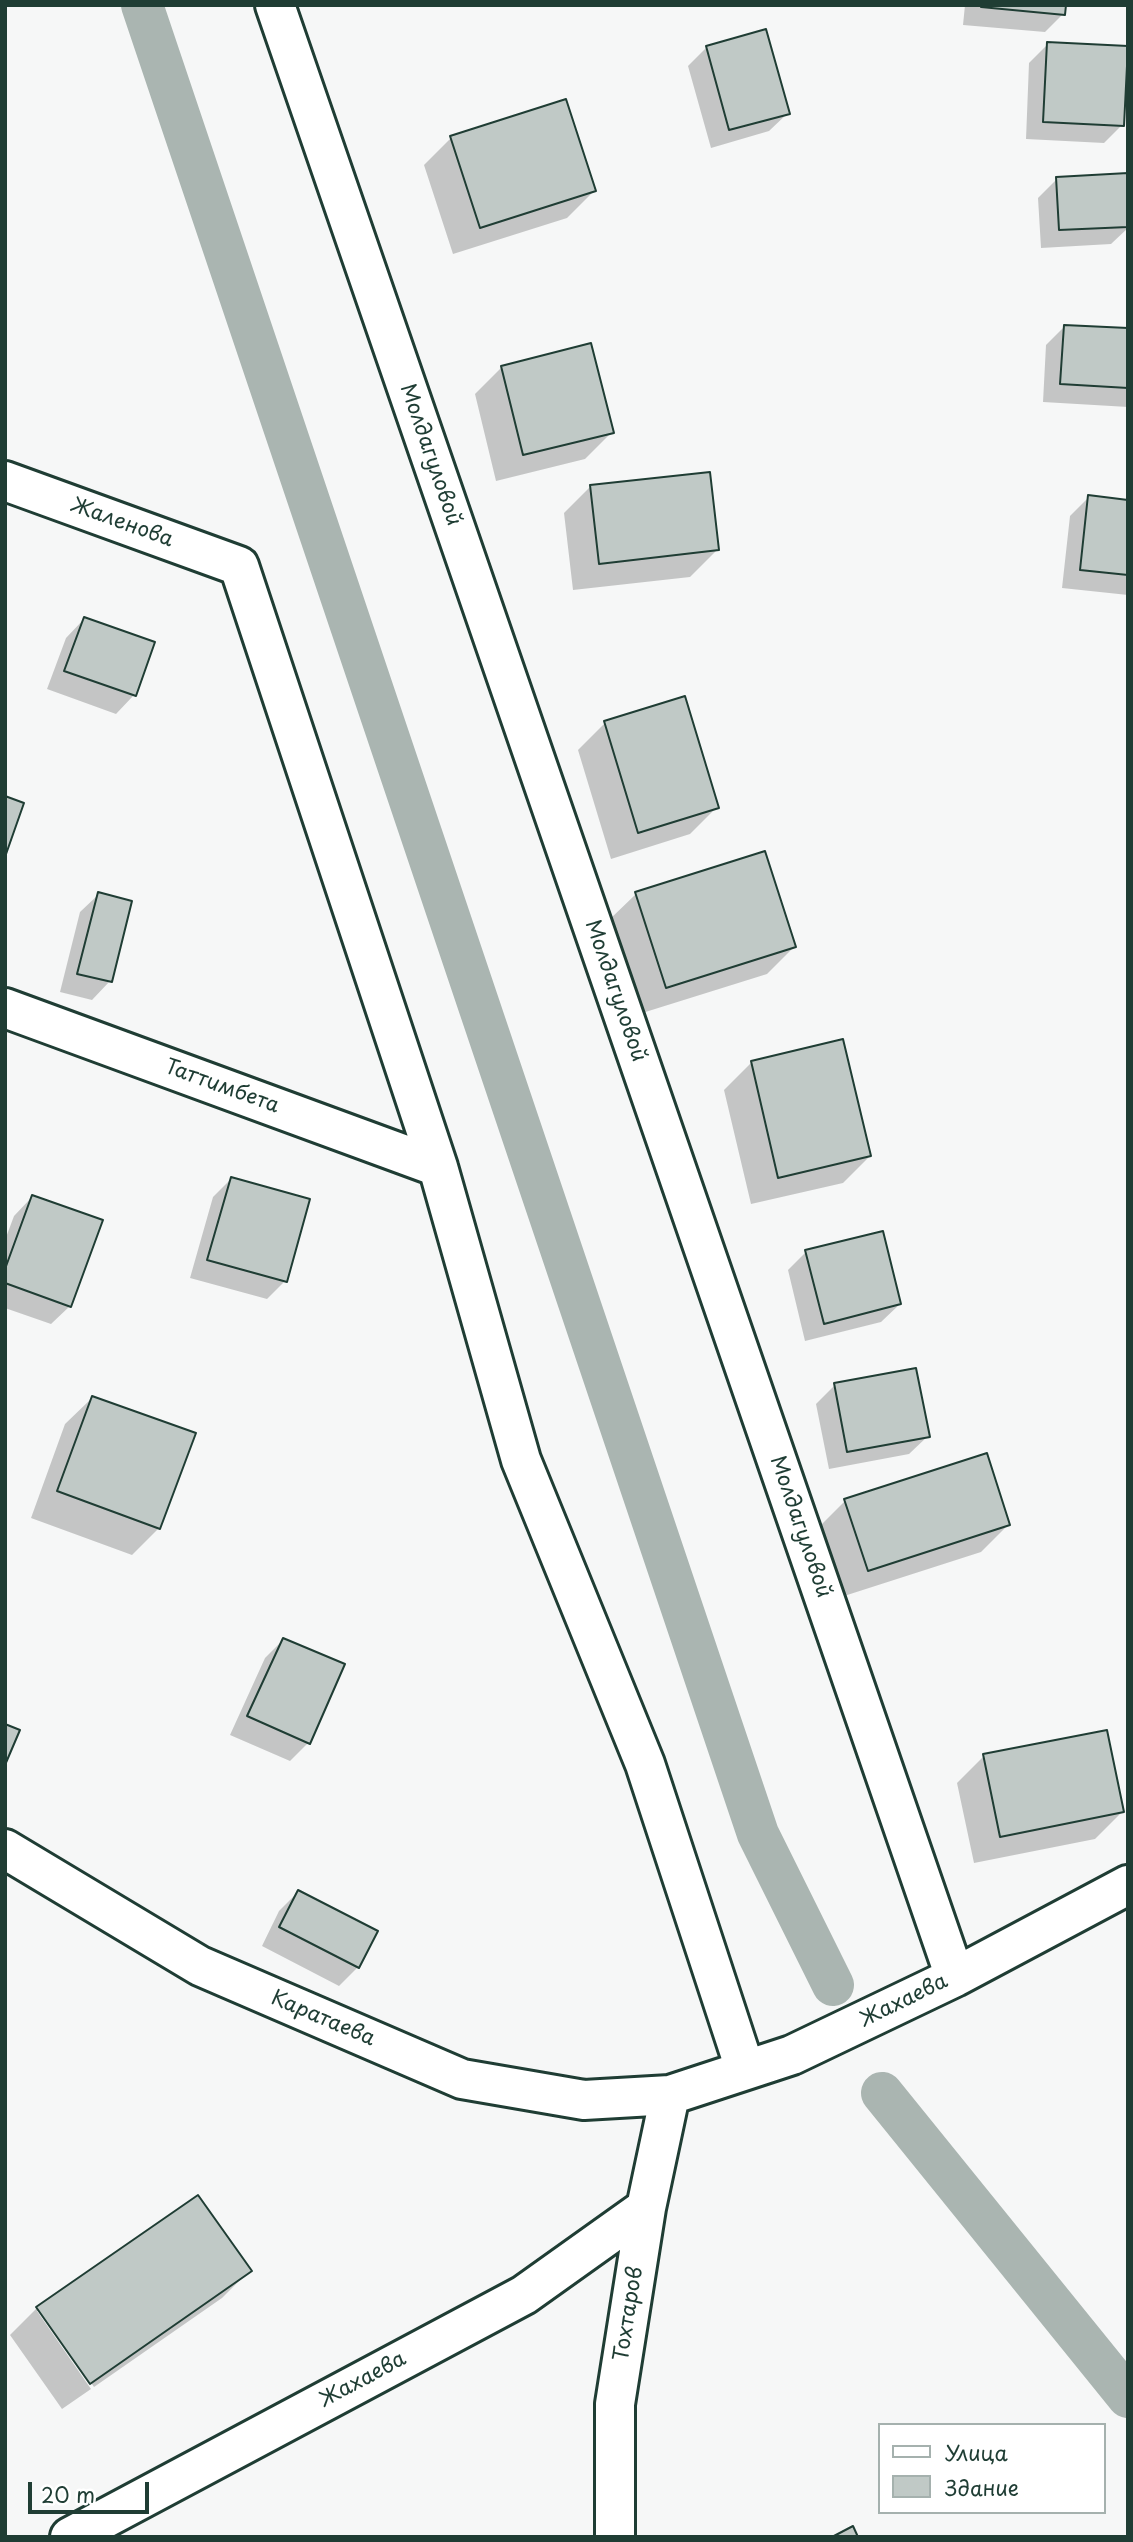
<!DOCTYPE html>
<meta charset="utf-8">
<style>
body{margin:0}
#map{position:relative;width:1133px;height:2542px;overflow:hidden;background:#f6f7f7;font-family:"Playpen Sans",sans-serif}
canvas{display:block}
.frame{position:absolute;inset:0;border:7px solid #1f3d34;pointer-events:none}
.legend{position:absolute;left:878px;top:2423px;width:228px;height:91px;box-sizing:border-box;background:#fff;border:2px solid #a5b1ae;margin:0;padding:9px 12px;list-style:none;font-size:21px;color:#1f3d34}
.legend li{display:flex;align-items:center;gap:14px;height:35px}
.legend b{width:35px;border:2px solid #a5b1ae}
.scale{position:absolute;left:28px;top:2482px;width:121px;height:32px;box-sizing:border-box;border:4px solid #1f3d34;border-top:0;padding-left:9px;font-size:21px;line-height:24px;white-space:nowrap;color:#1f3d34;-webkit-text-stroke:5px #fff;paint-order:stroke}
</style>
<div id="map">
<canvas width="1133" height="2542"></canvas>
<div class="frame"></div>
<ul class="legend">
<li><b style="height:9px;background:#fff"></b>Улица</li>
<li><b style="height:19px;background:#c0c9c6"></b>Здание</li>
</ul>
<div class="scale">20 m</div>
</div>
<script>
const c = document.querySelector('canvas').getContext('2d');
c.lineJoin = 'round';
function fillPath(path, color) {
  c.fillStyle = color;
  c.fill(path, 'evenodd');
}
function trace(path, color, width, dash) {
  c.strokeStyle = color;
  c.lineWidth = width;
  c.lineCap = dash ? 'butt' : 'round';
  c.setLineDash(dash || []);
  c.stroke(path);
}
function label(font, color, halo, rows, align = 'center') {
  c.font = font + ' "Playpen Sans",sans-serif';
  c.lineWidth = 6;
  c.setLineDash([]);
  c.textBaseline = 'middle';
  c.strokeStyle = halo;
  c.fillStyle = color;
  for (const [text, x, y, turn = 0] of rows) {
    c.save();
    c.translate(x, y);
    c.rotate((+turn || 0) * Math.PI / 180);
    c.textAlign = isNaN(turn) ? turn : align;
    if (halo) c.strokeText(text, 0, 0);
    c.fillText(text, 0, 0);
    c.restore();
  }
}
fillPath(new Path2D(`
 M 965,5 L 1064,5 L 1063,14 L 1045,32 L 963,25 Z
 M 765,32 L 788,113 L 769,131 L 711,148 L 688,66 L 706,48 Z
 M 1048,44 L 1122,125 L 1104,143 L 1026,139 L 1029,63 Z
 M 565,102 L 594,191 L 567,218 L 453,254 L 424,165 L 451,138 Z
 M 1057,179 L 1128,193 L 1128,228 L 1111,244 L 1041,248 L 1038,198 Z
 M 1065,326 L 1128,330 L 1128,407 L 1043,402 L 1046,345 Z
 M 502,367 L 612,432 L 585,459 L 496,481 L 475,394 Z
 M 591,486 L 717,550 L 690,577 L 573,590 L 564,513 Z
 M 1089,497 L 1128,502 L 1128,595 L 1062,588 L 1070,516 Z
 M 84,619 L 153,643 L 134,695 L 116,714 L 47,689 L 66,638 Z
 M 605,723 L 717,807 L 690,834 L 611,859 L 578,750 Z
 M 99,894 L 110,981 L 92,1000 L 60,992 L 80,912 Z
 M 636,894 L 794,947 L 767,974 L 639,1014 L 609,920 Z
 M 842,1041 L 870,1156 L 843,1183 L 751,1204 L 724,1090 L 751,1063 Z
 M 231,1179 L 285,1281 L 267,1299 L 190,1278 L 213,1197 Z
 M 32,1197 L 70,1306 L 51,1324 L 5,1308 L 5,1240 L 14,1216 Z
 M 806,1252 L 900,1304 L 881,1322 L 805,1341 L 788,1270 Z
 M 835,1385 L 928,1436 L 909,1454 L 829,1469 L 816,1404 Z
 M 92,1398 L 159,1528 L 132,1555 L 31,1518 L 65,1424 Z
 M 845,1501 L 1008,1525 L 981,1552 L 841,1597 L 818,1528 Z
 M 283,1640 L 308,1743 L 290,1761 L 230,1735 L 265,1658 Z
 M 984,1756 L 1122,1812 L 1095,1839 L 974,1863 L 957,1783 Z
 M 298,1892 L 358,1967 L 339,1986 L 262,1946 L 279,1911 Z
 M 197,2197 L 249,2271 L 222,2298 L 94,2387 L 41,2311 L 37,2311 L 91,2389 L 62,2409 L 10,2335 L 37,2308 Z`), '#0003');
trace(new Path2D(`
 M 142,5 L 758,1834 L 833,1985
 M 882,2093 L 1128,2397`), '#aab5b1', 42);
const building = new Path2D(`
 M 981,5 L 1066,5 L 1065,15 L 981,7 Z
 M 766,29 L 790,114 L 729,130 L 706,46 Z
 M 1047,42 L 1128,46 L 1124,126 L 1043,122 Z
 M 566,99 L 596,191 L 480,228 L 450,136 Z
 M 1128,173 L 1128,227 L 1059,230 L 1056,177 Z
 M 1064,325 L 1128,328 L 1128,388 L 1060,384 Z
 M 591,343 L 614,433 L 523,455 L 501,366 Z
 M 710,472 L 719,550 L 599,564 L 590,485 Z
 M 1088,495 L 1128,500 L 1128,575 L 1080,570 Z
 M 84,617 L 155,642 L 136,696 L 64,671 Z
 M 685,696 L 719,808 L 638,833 L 604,721 Z
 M 5,796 L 24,803 L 5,857 Z
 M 765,851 L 796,947 L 666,988 L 635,892 Z
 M 98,892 L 132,901 L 112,982 L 77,974 Z
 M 843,1039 L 871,1156 L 778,1178 L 751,1061 Z
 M 231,1177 L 310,1199 L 287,1282 L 207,1260 Z
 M 32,1195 L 103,1220 L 71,1307 L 5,1283 L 5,1269 Z
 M 883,1231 L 901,1304 L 824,1324 L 805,1250 Z
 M 916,1368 L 930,1437 L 847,1452 L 834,1383 Z
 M 92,1396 L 196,1433 L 160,1529 L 57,1491 Z
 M 987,1453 L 1010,1525 L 868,1571 L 844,1499 Z
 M 283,1638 L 345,1664 L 310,1744 L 247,1716 Z
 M 5,1724 L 20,1730 L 5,1765 Z
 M 1107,1730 L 1124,1812 L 1000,1837 L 983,1754 Z
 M 298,1890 L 378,1931 L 359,1968 L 279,1927 Z
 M 198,2195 L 252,2271 L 90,2384 L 36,2307 Z
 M 853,2526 L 858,2537 L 832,2537 Z`);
fillPath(building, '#c0c9c6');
trace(building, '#1f3d34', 2);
const minor = new Path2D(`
 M 275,5 L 955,1977
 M 5,481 L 239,566 L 438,1167 L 521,1460 L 645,1764 L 745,2069
 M 5,1008 L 438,1167
 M 5,1849 L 200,1966 L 462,2079 L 584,2100 L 670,2095 L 792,2055 L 955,1977 L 1128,1885
 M 70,2537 L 524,2295 L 646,2208
 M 615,2537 L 615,2404 L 646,2208 L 670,2095`);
trace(minor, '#1f3d34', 44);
trace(minor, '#fff', 38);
label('21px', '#1f3d34', '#fff', [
 ["Молдагуловой",430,455,71],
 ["Жаленова",122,523,20],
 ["Молдагуловой",615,991,71],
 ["Таттимбета",222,1087,20],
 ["Молдагуловой",800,1527,71],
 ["Жахаева",904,2001,-26],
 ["Каратаева",323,2019,23],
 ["Тохтаров",629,2314,-81],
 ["Жахаева",363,2380,-28]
]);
</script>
